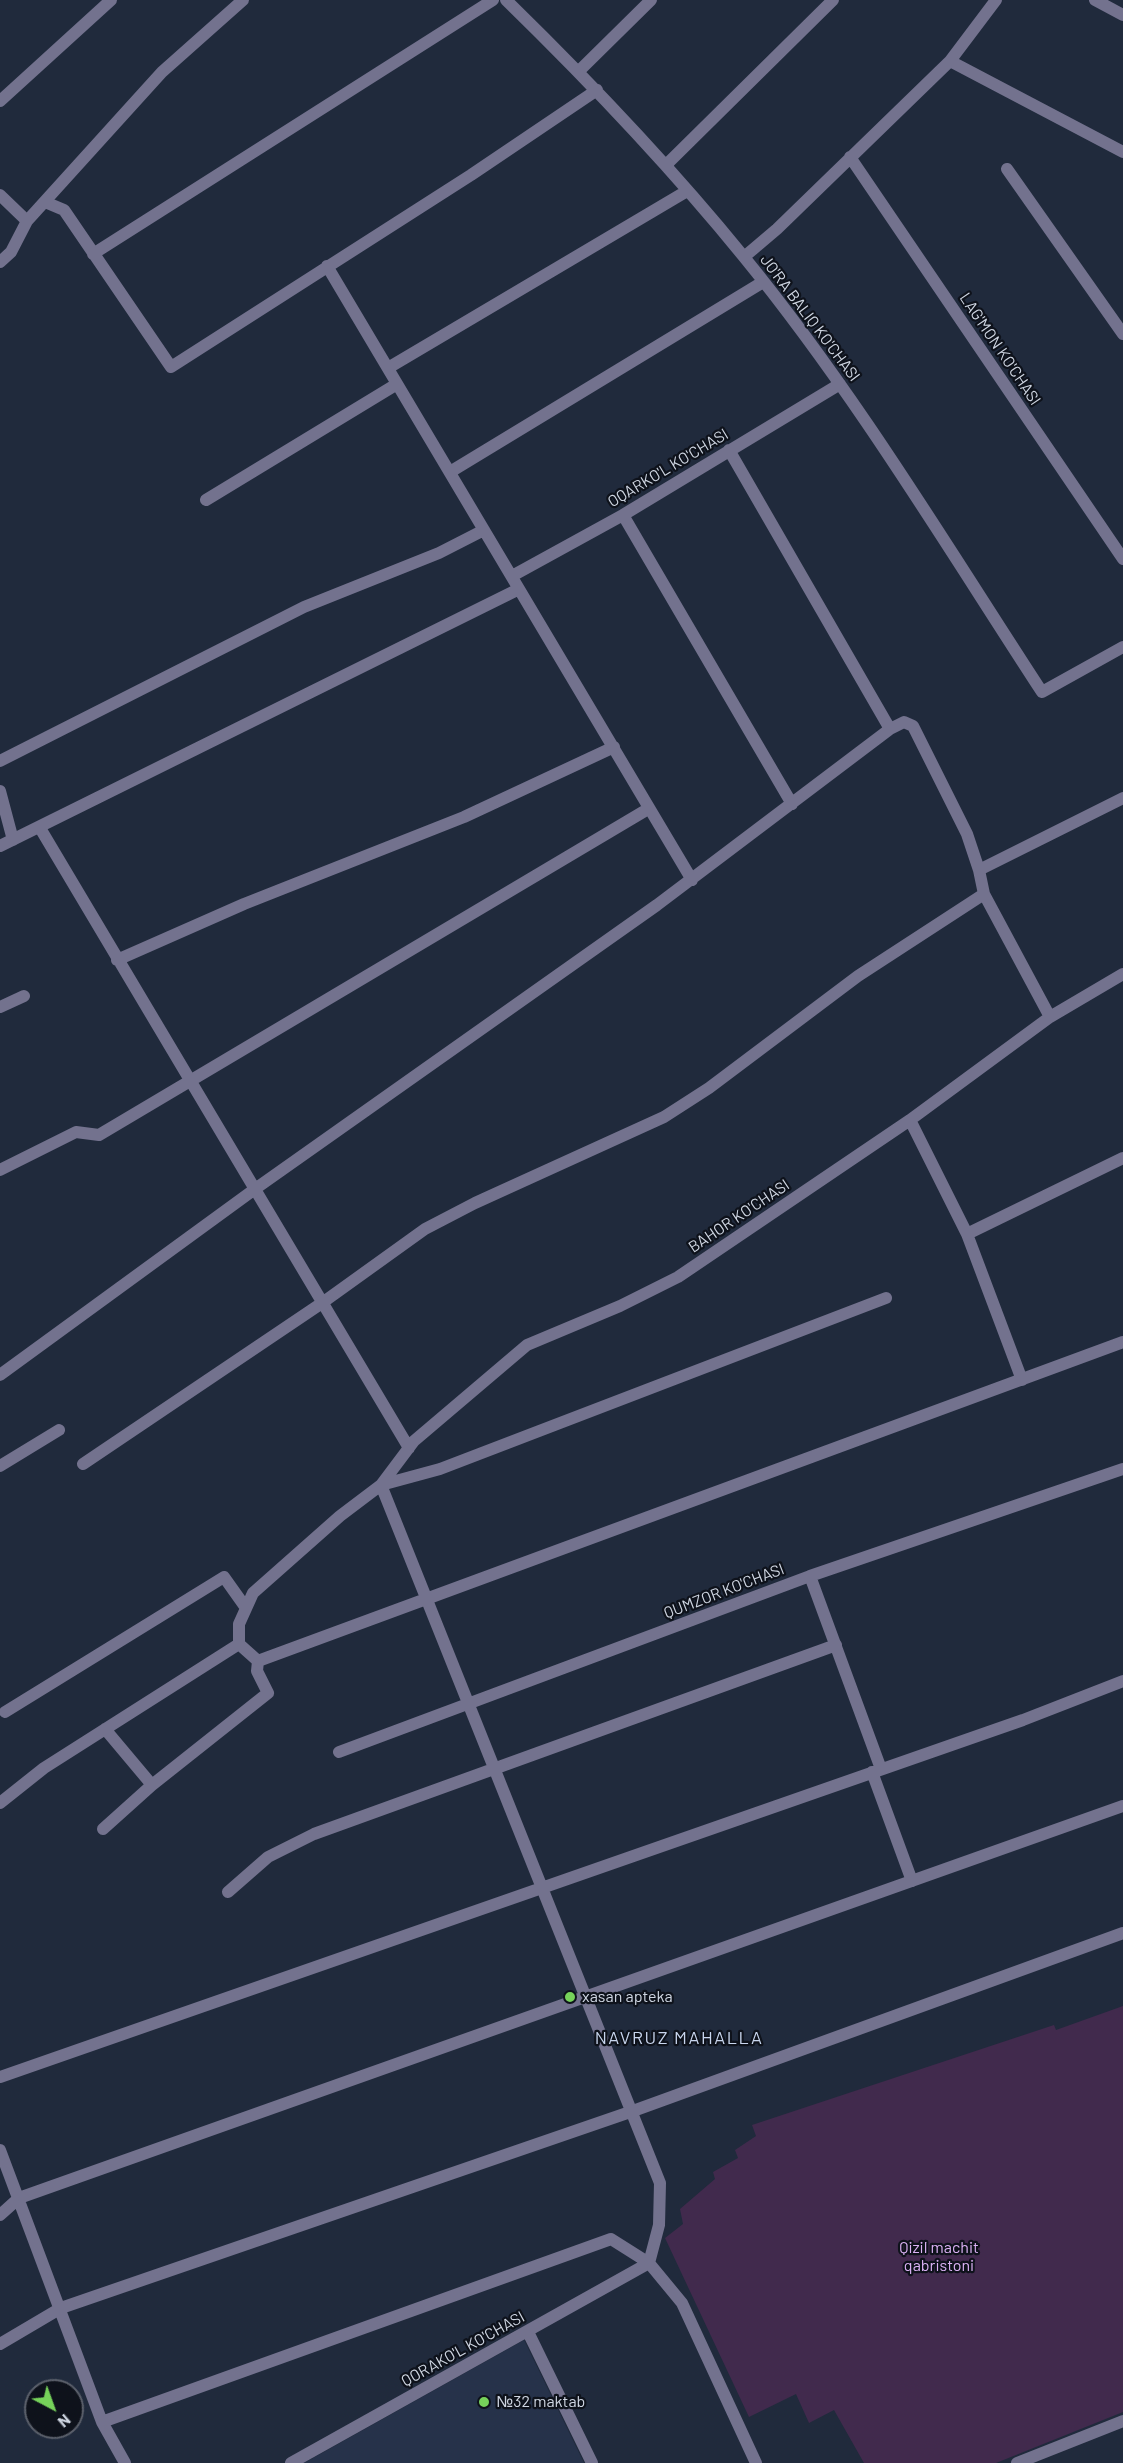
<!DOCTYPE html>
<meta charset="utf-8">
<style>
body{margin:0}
#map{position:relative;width:1123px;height:2463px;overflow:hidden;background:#202a3c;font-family:Barlow,sans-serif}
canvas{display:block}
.north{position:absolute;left:24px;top:2379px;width:60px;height:60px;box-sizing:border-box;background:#0e121b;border:2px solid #5b606b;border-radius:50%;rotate:139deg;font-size:16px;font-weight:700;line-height:24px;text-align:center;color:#cfd6e2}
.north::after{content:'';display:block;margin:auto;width:21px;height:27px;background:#76d25a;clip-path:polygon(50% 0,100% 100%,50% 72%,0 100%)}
</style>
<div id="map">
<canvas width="1123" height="2463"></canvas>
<div class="north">N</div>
</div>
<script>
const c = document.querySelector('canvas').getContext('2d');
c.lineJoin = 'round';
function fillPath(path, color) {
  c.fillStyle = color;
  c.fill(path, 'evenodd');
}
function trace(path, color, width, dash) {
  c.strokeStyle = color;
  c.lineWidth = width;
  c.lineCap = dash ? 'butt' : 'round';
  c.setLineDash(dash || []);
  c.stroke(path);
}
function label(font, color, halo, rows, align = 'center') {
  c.font = font + ' Barlow,sans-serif';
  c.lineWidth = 4.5;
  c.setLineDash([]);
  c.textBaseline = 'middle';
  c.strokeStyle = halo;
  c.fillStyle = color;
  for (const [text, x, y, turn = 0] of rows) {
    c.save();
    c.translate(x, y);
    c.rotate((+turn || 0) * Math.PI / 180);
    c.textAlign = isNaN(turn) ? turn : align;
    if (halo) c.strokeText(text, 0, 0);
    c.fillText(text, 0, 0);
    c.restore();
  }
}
fillPath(new Path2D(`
 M 524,2340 L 584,2463 L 304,2463 Z`), '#26324a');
fillPath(new Path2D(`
 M 1123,2006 L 1123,2412 L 996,2463 L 864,2463 L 834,2410 L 809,2423 L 796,2394 L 749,2417 L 665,2238 L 683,2224 L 680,2209 L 715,2179 L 713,2172 L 738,2158 L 735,2150 L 756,2136 L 752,2125 L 1054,2025 L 1056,2030 Z`), '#412a4d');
trace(new Path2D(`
 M 506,0 C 590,82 670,166 744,257 C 855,393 946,545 1042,692 L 1123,647
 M 1095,0 L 1123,15
 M 950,61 L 1123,152
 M 579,71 L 651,0
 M 0,101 L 111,0
 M 850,157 L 1123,559
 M 666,165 L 833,0
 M 1007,169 L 1123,334
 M 0,195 L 27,221
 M 45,202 L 64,210 L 171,367 L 471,175 L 597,90
 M 93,254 L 493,0
 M 744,257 L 777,229 L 950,61 L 996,0
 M 0,262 L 11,252 L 27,221 L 162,72 L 243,0
 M 327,266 L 692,880
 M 388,368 L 687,191
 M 729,450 L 890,729
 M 450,472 L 763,282
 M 206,500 L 397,384
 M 623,515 L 792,804
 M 512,576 L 623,515 L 840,384
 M 0,761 L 304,607 L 439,553 L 484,530
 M 0,791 L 13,840
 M 40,828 L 409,1448
 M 0,846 L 519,589
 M 979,870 L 1123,798
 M 117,960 L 244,904 L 464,817 L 614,747
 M 0,1007 L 24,996
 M 910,1120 L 967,1234 L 1022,1380
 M 0,1170 L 76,1132 L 99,1135 L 648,809
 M 967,1234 L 1123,1158
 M 0,1375 L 255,1189 L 657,905 L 890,729 L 904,722 L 913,726 L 967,834 L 979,870 L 984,894 L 1050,1017
 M 83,1464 L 322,1303 L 425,1229 L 475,1203 L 664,1117 L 709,1088 L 858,976 L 984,894
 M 0,1466 L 59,1430
 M 381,1485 L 414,1441 L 527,1345 L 620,1306 L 678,1277 L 910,1120 L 1050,1017 L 1123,974
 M 381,1485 L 660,2183 L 659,2225 L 649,2263
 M 810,1576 L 881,1769
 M 258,1661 L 1123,1342
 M 258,1661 L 239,1644 L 239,1624 L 253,1593 L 340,1516 L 381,1485 L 440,1469 L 886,1298
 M 5,1712 L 224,1577 L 246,1608
 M 105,1729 L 152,1785
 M 339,1752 L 810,1576 L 1123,1469
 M 872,1772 L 912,1881
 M 0,1803 L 44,1768 L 239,1644
 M 103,1829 L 152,1785 L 268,1693 L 257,1671 L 258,1661
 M 228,1892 L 268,1857 L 314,1834 L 836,1645
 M 0,2077 L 1023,1720 L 1123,1681
 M 0,2150 L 102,2422 L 125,2463
 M 0,2215 L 19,2198 L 1123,1806
 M 528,2332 L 592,2463
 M 0,2344 L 61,2308 L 633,2111 L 1123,1933
 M 102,2422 L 611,2239 L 649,2263 L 682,2303 L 756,2463
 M 291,2463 L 649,2263
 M 1017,2463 L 1123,2421`), '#73728e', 12);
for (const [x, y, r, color] of [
 [570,1997,6,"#76d25a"],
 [484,2402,6,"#76d25a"]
]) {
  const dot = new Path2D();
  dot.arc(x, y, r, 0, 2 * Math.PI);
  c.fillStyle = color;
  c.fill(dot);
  trace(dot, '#0e121b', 2);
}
label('16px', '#cfd6e2', '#0e121b', [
 ["JO'RA BALIQ KO'CHASI",810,318,53],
 ["LAG'MON KO'CHASI",1000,349,56],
 ["OQARKO'L KO'CHASI",668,468,-31],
 ["BAHOR KO'CHASI",739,1216,-34],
 ["QUMZOR KO'CHASI",724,1591,-21],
 ["QORAKO'L KO'CHASI",463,2349,-29]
]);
label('16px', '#cfd6e2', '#0e121b', [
 ["xasan apteka",582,1997],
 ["№32 maktab",496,2402]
], 'left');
label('16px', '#dcb2f5', '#0e121b', [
 ["Qizil machit",939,2248],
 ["qabristoni",939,2266]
]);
c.letterSpacing = '1.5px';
label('18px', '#c9d6ee', '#0e121b', [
 ["NAVRUZ MAHALLA",679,2038]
]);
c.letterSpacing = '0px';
</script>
